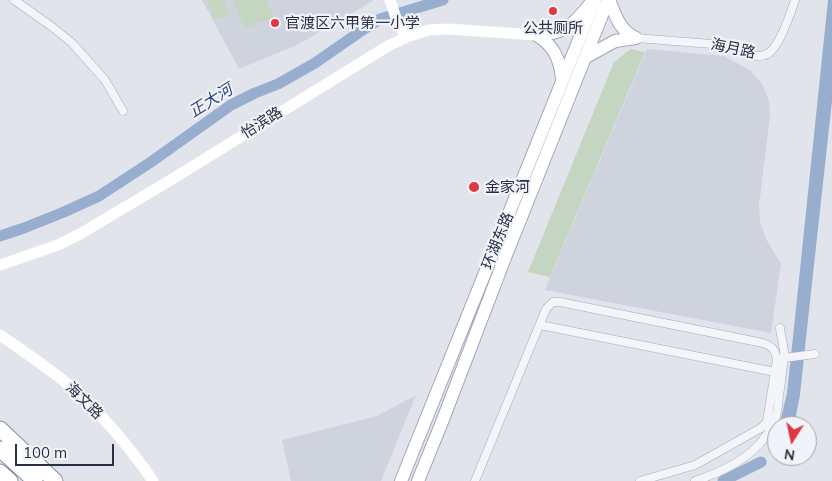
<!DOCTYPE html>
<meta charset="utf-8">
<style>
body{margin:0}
#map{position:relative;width:832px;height:481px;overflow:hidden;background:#e1e4eb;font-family:Mulish,sans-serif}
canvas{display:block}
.north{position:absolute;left:767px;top:416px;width:50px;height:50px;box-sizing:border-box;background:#f1f3f8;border:1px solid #a0a5b0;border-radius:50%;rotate:190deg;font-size:14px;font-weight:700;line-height:20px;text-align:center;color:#272f45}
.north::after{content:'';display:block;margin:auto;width:18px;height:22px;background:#de3842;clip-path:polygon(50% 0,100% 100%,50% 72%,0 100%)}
.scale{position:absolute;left:15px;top:444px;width:99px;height:22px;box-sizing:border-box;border:2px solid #272f45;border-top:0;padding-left:6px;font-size:15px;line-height:18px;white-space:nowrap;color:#272f45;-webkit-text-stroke:4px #f1f3f8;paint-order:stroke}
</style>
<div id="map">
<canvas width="832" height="481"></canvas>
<div class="north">N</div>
<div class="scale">100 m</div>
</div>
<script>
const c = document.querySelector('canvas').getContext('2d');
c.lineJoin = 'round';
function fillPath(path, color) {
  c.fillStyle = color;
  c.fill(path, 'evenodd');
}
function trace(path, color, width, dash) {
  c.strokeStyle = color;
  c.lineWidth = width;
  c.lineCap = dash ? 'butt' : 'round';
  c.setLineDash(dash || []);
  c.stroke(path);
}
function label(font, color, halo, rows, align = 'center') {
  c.font = font + ' Mulish,"Noto Sans SC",sans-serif';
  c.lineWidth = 4.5;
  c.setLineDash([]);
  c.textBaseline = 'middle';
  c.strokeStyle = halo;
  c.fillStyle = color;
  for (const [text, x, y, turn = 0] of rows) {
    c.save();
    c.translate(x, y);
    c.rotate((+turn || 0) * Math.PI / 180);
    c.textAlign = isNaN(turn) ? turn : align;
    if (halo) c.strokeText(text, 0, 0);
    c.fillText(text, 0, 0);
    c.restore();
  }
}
fillPath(new Path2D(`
 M 202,0 L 373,0 L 373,1 L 297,45 L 239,69 Z
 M 647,49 L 724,56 L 751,71 L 762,84 L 769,101 L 770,117 L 759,206 L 760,221 L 766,239 L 781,264 L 771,333 L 545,290 Z
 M 416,395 L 381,481 L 291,481 L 282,440 L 377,416 Z`), '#ced3dd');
fillPath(new Path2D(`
 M 207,0 L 224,0 L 230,15 L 214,20 Z
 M 233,0 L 267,0 L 273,17 L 244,28 Z
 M 631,49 L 645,52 L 550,277 L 528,272 L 614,62 Z`), '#c4d6c1');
fillPath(new Path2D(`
 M 828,0 L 832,0 L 832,101 L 806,338 L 800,395 L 794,426 L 779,426 L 787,393 L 793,337 Z`), '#98aecf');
trace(new Path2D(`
 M 0,236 L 24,228 L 64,212 L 99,196 L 151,162 L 231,105 L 255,93 L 278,84 L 315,63 L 364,29 L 380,19 L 443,0
 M 723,481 L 761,462`), '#98aecf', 11);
const street = new Path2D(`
 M 14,0 L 51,26 L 72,43 L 105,80 L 123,111
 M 636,38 L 724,45 C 728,46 732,47 736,48 C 743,51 750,56 758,56 C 763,56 769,54 772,50 C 781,41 791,12 795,0
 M 540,325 L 775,372
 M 784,358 L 815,354
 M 475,481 L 546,309 L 553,302 L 560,302 L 763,343 C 772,346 775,350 777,359 L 767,422 L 761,428 L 695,465 L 640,481
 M 695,481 C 728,470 762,453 775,419 C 778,412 778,404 779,396 C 781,383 782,371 784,358 C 785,348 781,338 780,328`);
const primary = new Path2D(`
 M 586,57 L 615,41 L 636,38 C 619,30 616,16 609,0
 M 562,80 C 561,61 553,44 536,35 C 543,34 550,34 556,32 C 571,28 581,15 590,4
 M 401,481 L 595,0
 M 418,481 L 442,422 L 506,255 L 608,0`);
const highway = new Path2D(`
 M 0,429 L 55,481
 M 0,449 L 35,481
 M 0,472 L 10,481`);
trace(street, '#a5aab6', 9);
trace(primary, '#9fa7b8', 14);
trace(highway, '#868fa4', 17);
trace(street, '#f4f5f9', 8);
trace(new Path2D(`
 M 390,0 L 398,24 L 407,37
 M 0,265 L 58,245 L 80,234 L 169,181 L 388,46 L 407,37 L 429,30 L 448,29 L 536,35
 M 0,335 C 23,351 47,367 69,385 C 101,413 129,446 153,481`), '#fff', 11);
trace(primary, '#fff', 12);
trace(highway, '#fff', 15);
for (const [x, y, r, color] of [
 [553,11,5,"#de3842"],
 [275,23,5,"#de3842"],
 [474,187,6,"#de3842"]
]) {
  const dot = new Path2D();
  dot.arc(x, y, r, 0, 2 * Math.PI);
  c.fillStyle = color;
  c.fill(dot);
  trace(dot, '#f1f3f8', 2);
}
label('15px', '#272f45', '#f1f3f8', [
 ["官渡区六甲第一小学",285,23],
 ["公共厕所",553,28,"center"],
 ["金家河",485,187]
], 'left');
label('15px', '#272f45', '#f1f3f8', [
 ["海月路",733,49,12],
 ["怡滨路",262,123,-32],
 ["环湖东路",498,241,-68],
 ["海文路",84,401,44]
]);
label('italic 16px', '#2c497e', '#f1f3f8', [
 ["正大河",211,101,-32]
]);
</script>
